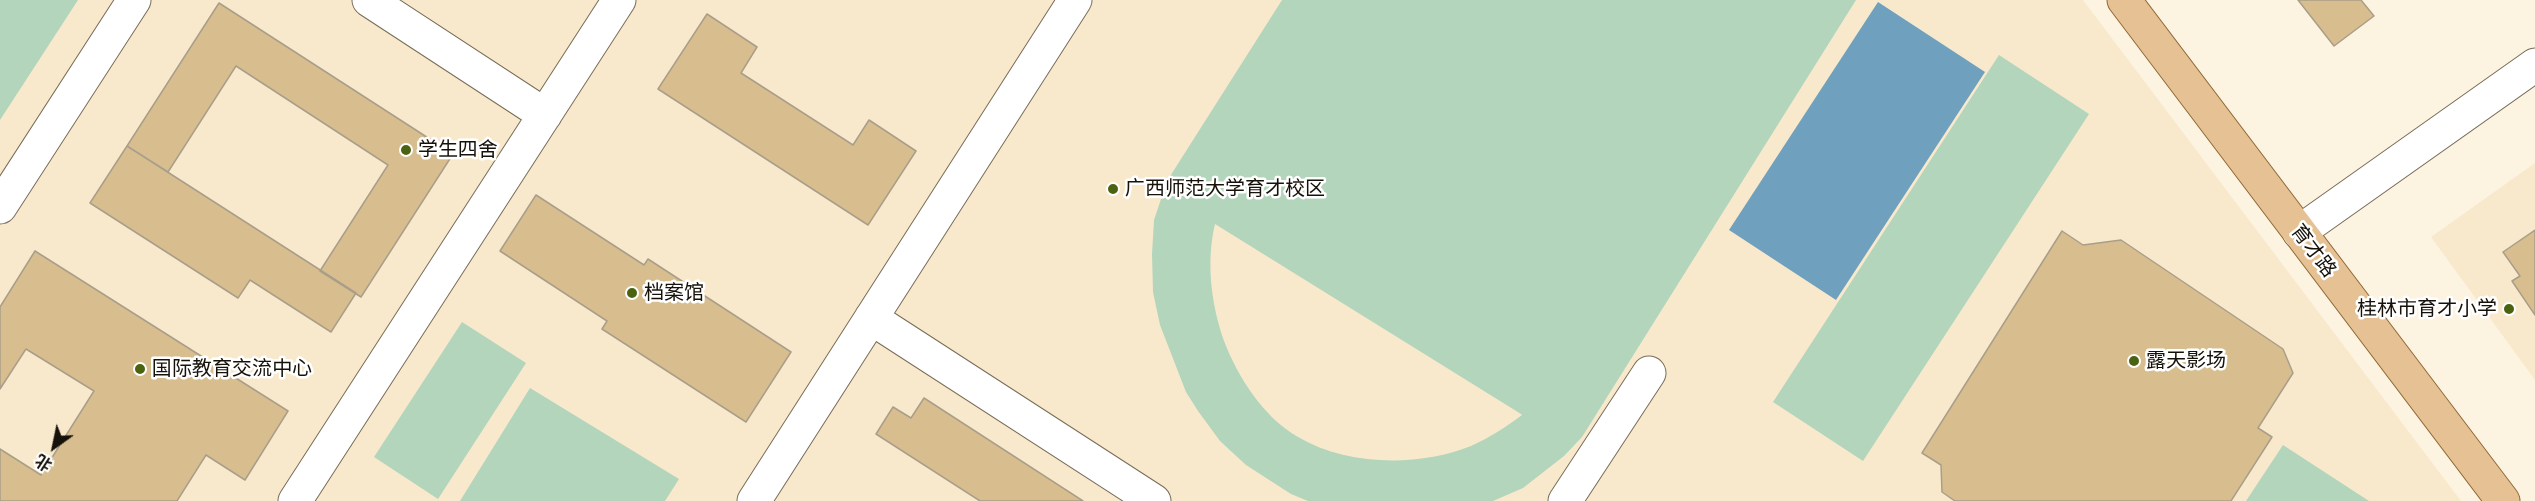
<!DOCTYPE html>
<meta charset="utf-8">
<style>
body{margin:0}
#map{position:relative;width:2535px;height:501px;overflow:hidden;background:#fdf3e1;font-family:Karla,"Noto Sans SC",sans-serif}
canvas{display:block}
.north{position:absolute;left:24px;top:417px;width:60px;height:60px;-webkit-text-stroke:4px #fff;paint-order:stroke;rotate:213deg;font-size:16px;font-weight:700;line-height:24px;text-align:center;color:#16120a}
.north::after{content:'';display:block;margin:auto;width:21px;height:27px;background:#16120a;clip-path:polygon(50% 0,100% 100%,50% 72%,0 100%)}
</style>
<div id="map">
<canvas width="2535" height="501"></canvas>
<div class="north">北</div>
</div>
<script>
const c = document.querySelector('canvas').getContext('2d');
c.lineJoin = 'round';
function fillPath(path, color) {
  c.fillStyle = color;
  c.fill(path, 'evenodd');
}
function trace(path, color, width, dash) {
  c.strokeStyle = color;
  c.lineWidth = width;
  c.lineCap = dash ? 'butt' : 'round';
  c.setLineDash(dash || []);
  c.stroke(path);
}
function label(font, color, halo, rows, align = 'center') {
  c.font = font + ' Karla,"Noto Sans SC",sans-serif';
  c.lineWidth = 5;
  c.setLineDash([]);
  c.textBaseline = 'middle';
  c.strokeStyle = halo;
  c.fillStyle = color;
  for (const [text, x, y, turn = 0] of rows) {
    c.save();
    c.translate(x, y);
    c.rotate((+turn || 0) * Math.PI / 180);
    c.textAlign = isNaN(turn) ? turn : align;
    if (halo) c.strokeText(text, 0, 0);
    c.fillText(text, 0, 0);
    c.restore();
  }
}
fillPath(new Path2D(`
 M 0,0 L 2083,0 L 2461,501 L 0,501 Z
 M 2535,163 L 2535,380 L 2431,237 Z`), '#f9e9cc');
fillPath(new Path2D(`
 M 0,0 L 78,0 L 0,120 Z
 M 1282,0 L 1856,0 L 1582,437 L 1564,456 L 1523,488 L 1493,501 L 1308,501 L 1291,494 L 1246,465 L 1220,441 L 1198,411 L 1186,392 L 1160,325 L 1153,292 L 1152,254 L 1154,220 L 1167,181 ZM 1215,224 L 1521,414 L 1522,415 C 1506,427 1489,438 1471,446 C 1419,467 1347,466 1298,437 C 1263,417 1238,377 1224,341 C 1211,304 1206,261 1215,224 Z
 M 1999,55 L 2089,114 L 1863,461 L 1773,402 Z
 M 462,322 L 526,363 L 438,499 L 374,457 Z
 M 530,388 L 679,479 L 665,501 L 460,501 Z
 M 2283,445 L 2369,501 L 2246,501 Z`), '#b2d5bc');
fillPath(new Path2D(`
 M 1878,2 L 1985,72 L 1836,300 L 1729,230 Z`), '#6fa1be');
const building = new Path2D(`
 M 2298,0 L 2361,0 L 2374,16 L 2334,46 Z
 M 219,3 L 453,154 L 361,297 L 320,271 L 388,165 L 236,66 L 168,172 L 127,146 Z
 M 707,14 L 757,47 L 741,73 L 853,145 L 869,120 L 916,151 L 868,225 L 658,89 Z
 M 127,146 L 356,293 L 331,332 L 250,280 L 238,298 L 90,203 Z
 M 536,195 L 644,265 L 648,259 L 791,352 L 746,422 L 602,329 L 607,321 L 500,251 Z
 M 2535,230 L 2535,315 L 2512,281 L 2520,276 L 2503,252 Z
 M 2062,231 L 2083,245 L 2121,240 L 2283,349 L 2293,373 L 2258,428 L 2272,437 L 2231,501 L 1955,501 L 1942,492 L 1941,465 L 1922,453 Z
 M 35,251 L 288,411 L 245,480 L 206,455 L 177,501 L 0,501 L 0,449 L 41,475 L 94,391 L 26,349 L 0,389 L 0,307 Z
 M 924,398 L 1083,501 L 980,501 L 876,434 L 893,407 L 911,418 Z`);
fillPath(building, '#d8be8f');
trace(building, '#a99e89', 1.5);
const minor = new Path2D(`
 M 369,0 L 545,115
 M 0,207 L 134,0
 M 2299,232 L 2535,65
 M 871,318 L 1154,501
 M 295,501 L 619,0
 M 754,501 L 1075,0
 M 1565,501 L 1649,373`);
const major = new Path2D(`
 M 2124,0 L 2503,501`);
trace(minor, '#786d59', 35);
trace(major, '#916936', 35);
trace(minor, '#fff', 33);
trace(major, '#e5c194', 33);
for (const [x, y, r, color] of [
 [406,150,6,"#4b6311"],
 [1113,189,6,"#4b6311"],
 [632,293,6,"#4b6311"],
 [2509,309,6,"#4b6311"],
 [2134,361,6,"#4b6311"],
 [140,369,6,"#4b6311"]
]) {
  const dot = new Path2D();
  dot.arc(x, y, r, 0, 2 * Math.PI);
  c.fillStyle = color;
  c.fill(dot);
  trace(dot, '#fff', 2);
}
label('20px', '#16120a', '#fff', [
 ["学生四舍",418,150],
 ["广西师范大学育才校区",1125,189],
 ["档案馆",644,293],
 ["桂林市育才小学",2497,309,"right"],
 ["露天影场",2146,361],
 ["国际教育交流中心",152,369]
], 'left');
label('20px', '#16120a', '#fff', [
 ["育才路",2313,251,53]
]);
</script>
